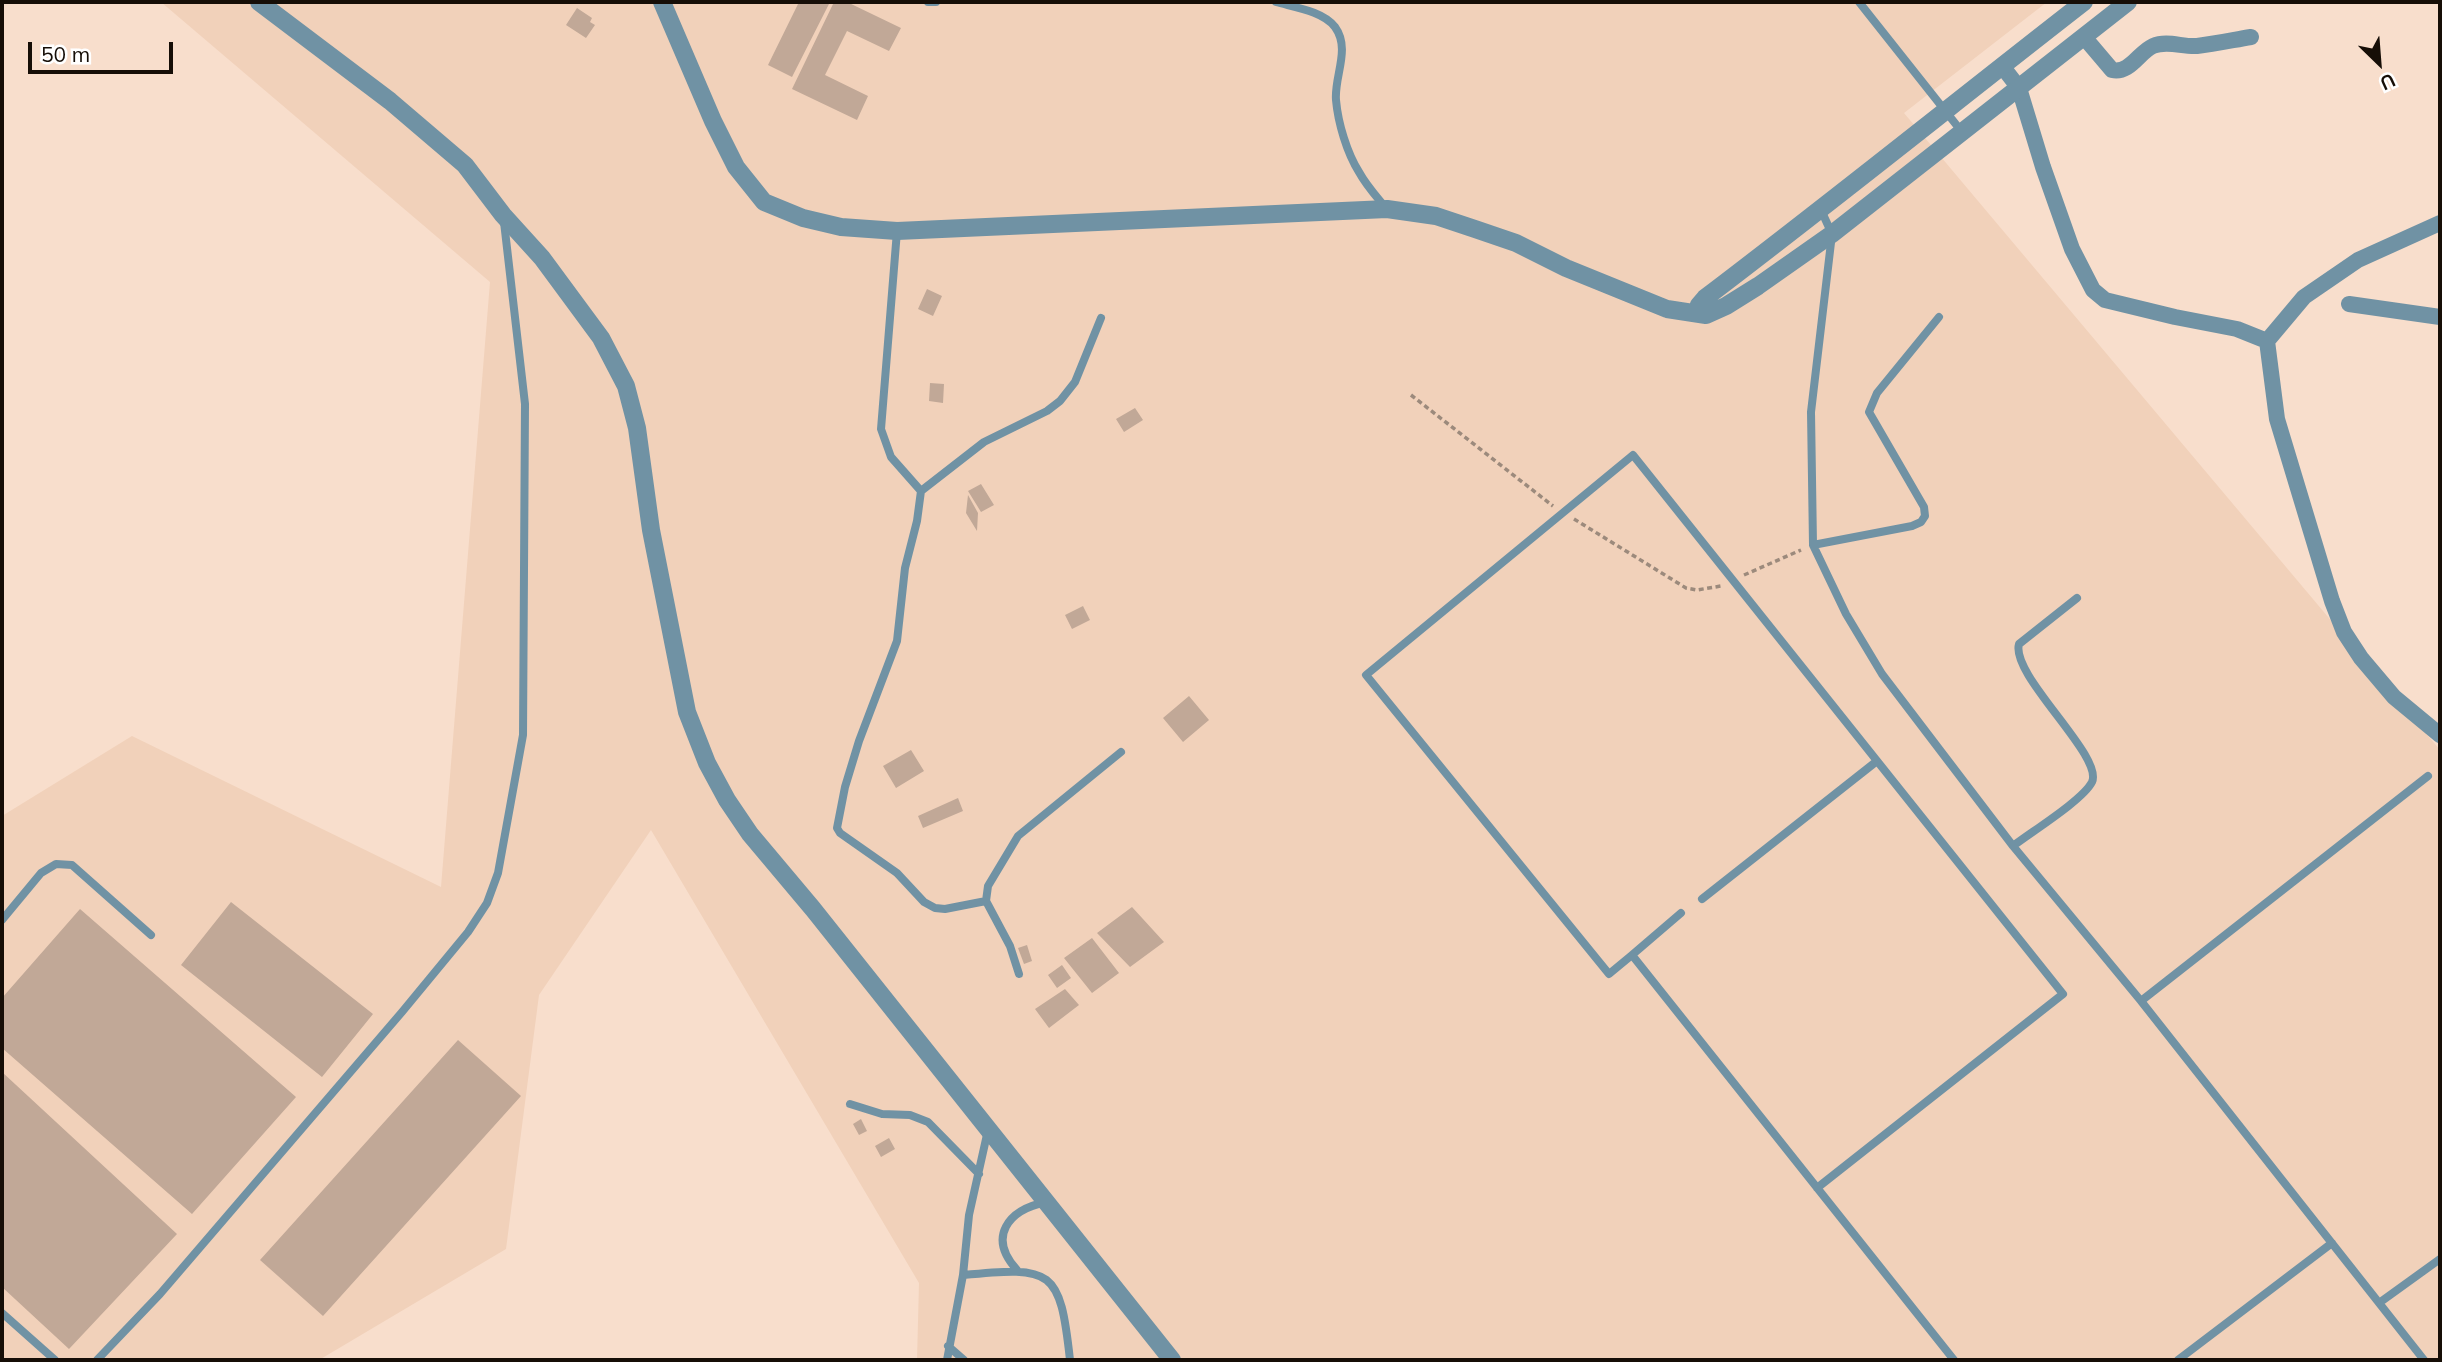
<!DOCTYPE html>
<style>
body{margin:0}
#map{position:relative;width:2442px;height:1362px;overflow:hidden;background:#f8decc;font-family:Mulish,sans-serif}
canvas{display:block}
.frame{position:absolute;inset:0;border:4px solid #160e07;pointer-events:none}
.north{position:absolute;left:2344px;top:28px;width:70px;height:70px;-webkit-text-stroke:5px #fff;paint-order:stroke;rotate:155deg;font-size:19px;font-weight:700;line-height:28px;text-align:center;color:#160e07}
.north::after{content:'';display:block;margin:auto;width:24px;height:32px;background:#160e07;clip-path:polygon(50% 0,100% 100%,50% 72%,0 100%)}
.scale{position:absolute;left:28px;top:42px;width:145px;height:32px;box-sizing:border-box;border:4px solid #160e07;border-top:0;padding-left:9px;font-size:21px;line-height:24px;white-space:nowrap;color:#160e07;-webkit-text-stroke:5px #fff;paint-order:stroke}
</style>
<div id="map">
<canvas width="2442" height="1362"></canvas>
<div class="frame"></div>
<div class="north">U</div>
<div class="scale">50 m</div>
</div>
<script>
const c = document.querySelector('canvas').getContext('2d');
c.lineJoin = 'round';
function fillPath(path, color) {
  c.fillStyle = color;
  c.fill(path, 'evenodd');
}
function trace(path, color, width, dash) {
  c.strokeStyle = color;
  c.lineWidth = width;
  c.lineCap = dash ? 'butt' : 'round';
  c.setLineDash(dash || []);
  c.stroke(path);
}
fillPath(new Path2D(`
 M 161,2 L 2047,2 L 1904,113 L 2440,750 L 2440,1360 L 917,1360 L 919,1283 L 651,830 L 539,995 L 506,1249 L 319,1360 L 2,1360 L 2,816 L 132,736 L 441,887 L 490,282 Z`), '#f1d1ba');
fillPath(new Path2D(`
 M 799,2 L 830,2 L 792,77 L 768,65 Z
 M 834,2 L 847,2 L 901,28 L 889,51 L 847,31 L 825,75 L 868,96 L 857,120 L 792,89 Z
 M 577,8 L 592,18 L 590,22 L 595,25 L 586,38 L 566,25 Z
 M 927,289 L 942,296 L 933,316 L 918,309 Z
 M 930,383 L 944,384 L 943,403 L 929,401 Z
 M 1135,408 L 1143,420 L 1124,432 L 1116,419 Z
 M 981,484 L 994,505 L 981,512 L 968,491 Z
 M 968,495 L 978,513 L 977,531 L 966,513 Z
 M 1083,606 L 1090,620 L 1072,629 L 1065,615 Z
 M 1189,696 L 1209,720 L 1183,742 L 1163,718 Z
 M 911,750 L 924,771 L 896,788 L 883,766 Z
 M 958,798 L 963,811 L 923,828 L 918,816 Z
 M 231,902 L 373,1014 L 322,1077 L 181,965 Z
 M 1132,907 L 1164,942 L 1130,967 L 1097,933 Z
 M 80,909 L 296,1097 L 192,1214 L 2,1048 L 2,998 Z
 M 1092,938 L 1119,973 L 1092,993 L 1064,958 Z
 M 1027,945 L 1032,961 L 1024,964 L 1018,948 Z
 M 1062,965 L 1071,978 L 1057,988 L 1048,975 Z
 M 1065,989 L 1079,1005 L 1049,1028 L 1035,1009 Z
 M 458,1040 L 521,1096 L 323,1316 L 260,1260 Z
 M 2,1072 L 177,1234 L 69,1349 L 2,1287 Z
 M 861,1119 L 867,1131 L 859,1135 L 853,1124 Z
 M 889,1138 L 895,1149 L 881,1157 L 875,1146 Z`), '#c1a897');
trace(new Path2D(`
 M 1411,395 L 1553,506
 M 1574,519 L 1686,588 L 1697,590 L 1721,586
 M 1744,575 L 1801,550`), '#9c8a7c', 3.5, [5, 3.5]);
trace(new Path2D(`
 M 928,2 L 936,2
 M 1276,2 C 1293,7 1323,11 1335,27 C 1351,49 1334,76 1336,100 C 1338,123 1347,153 1359,172 C 1366,185 1376,196 1385,207
 M 1859,2 L 1962,132
 M 1821,210 L 1832,234 L 1811,412 L 1813,545 L 1846,614 L 1882,674 L 2013,846 L 2141,1001 L 2424,1360
 M 897,231 L 881,429 L 891,457 L 921,491 L 917,521 L 905,568 L 897,641 L 859,741 L 845,787 L 837,828 L 840,833 L 897,873 L 924,902 L 935,908 L 945,909 L 986,901 L 1010,946 L 1019,974
 M 921,491 L 984,442 L 1047,411 L 1060,401 L 1075,382 L 1101,318
 M 1813,545 L 1912,526 L 1921,522 L 1925,516 L 1924,507 L 1869,412 L 1877,393 L 1939,317
 M 2013,846 C 2031,832 2083,800 2092,782 C 2104,756 2010,675 2019,644 L 2077,598
 M 1702,899 L 1877,761
 M 986,901 L 988,886 L 1018,836 L 1121,752
 M 1681,913 L 1632,955 L 1954,1360
 M 2,920 L 41,873 L 56,864 L 72,865 L 151,935
 M 1632,955 L 1609,974 L 1366,675 L 1633,455 L 2063,994 L 1817,1188
 M 2141,1001 L 2428,776
 M 850,1104 L 882,1114 L 910,1115 L 928,1122 L 979,1174
 M 1017,1270 C 987,1237 1008,1210 1046,1202
 M 963,1275 C 1053,1266 1060,1269 1070,1360
 M 2379,1303 L 2440,1259
 M 2,1313 L 55,1360
 M 948,1346 L 964,1360
 M 97,1360 L 160,1294 L 402,1012 L 468,932 L 487,903 L 498,873 L 523,735 L 525,404 L 504,222
 M 947,1360 L 963,1275 L 969,1215 L 988,1130
 M 2178,1360 L 2332,1243`), '#7092a4', 8);
trace(new Path2D(`
 M 2084,37 L 2112,70 C 2130,74 2139,52 2153,46 C 2167,40 2182,47 2197,46 C 2215,44 2233,40 2251,37
 M 2002,66 L 2019,88 L 2043,167 L 2072,249 L 2093,290 L 2105,300 L 2175,317 L 2237,329 L 2267,341 L 2277,419 L 2332,601 L 2344,632 L 2361,658 L 2394,697 L 2440,735
 M 2349,304 L 2440,317
 M 2267,341 L 2304,297 L 2358,260 L 2440,223`), '#7092a4', 16);
trace(new Path2D(`
 M 259,2 L 390,101 L 465,165 L 503,215 L 542,258 L 601,338 L 626,386 L 637,428 L 651,530 L 687,712 L 707,763 L 727,800 L 750,834 L 813,909 L 1172,1360
 M 662,2 L 713,121 L 736,167 L 764,202 L 803,218 L 841,227 L 897,231 L 1387,209 L 1436,216 L 1475,229 L 1516,243 L 1566,268 L 1667,309 L 1706,315 L 1726,306 L 1758,286 L 1832,234 L 2128,2
 M 1696,313 L 1699,305 L 1705,298 C 1833,201 1958,100 2084,2`), '#7092a4', 18);
</script>
